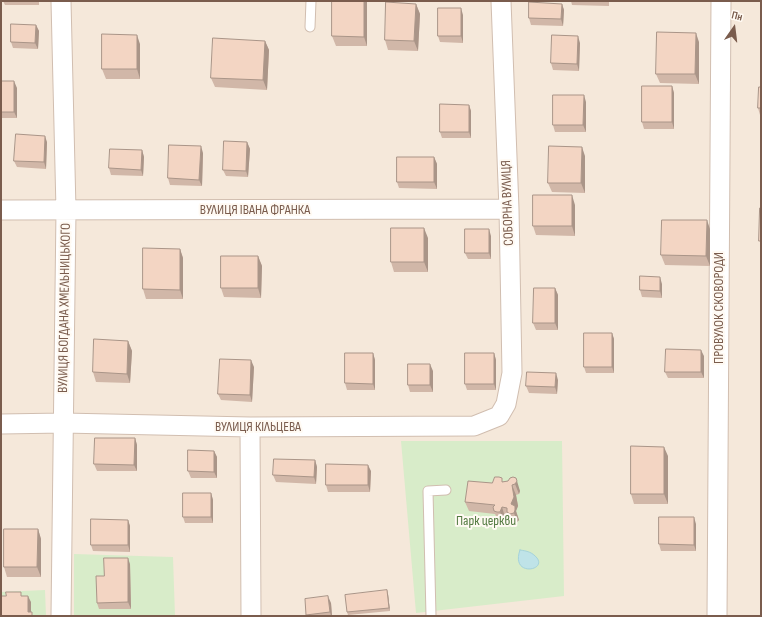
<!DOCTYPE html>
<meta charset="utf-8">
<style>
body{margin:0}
#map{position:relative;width:762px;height:617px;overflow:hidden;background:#fdf6ec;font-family:"Sofia Sans Condensed",sans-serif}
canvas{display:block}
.frame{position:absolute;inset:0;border:2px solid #7a5c4d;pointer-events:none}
.north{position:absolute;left:714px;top:8px;width:40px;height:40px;-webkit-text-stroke:3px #fffaf3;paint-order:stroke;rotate:14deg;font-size:11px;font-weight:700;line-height:16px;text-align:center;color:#7a5c4d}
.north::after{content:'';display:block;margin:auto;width:14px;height:18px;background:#7a5c4d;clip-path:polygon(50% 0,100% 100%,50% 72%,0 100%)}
</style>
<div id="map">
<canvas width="762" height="617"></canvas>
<div class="frame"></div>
<div class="north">Пн</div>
</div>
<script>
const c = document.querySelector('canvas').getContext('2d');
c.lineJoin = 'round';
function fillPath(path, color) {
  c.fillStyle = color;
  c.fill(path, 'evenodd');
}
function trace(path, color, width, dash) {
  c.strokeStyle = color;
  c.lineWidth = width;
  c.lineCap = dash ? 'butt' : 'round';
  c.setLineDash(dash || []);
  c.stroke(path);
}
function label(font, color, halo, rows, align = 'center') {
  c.font = font + ' "Sofia Sans Condensed",sans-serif';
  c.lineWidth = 4;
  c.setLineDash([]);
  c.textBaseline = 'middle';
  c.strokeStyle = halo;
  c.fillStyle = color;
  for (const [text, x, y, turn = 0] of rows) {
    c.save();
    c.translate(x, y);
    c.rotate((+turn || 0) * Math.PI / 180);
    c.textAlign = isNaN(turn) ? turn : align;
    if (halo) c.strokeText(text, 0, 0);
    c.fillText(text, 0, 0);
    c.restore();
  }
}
fillPath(new Path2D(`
 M 1,1 L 761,1 L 761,616 L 1,616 Z`), '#f5e8da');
fillPath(new Path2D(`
 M 401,441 L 562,441 L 564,596 L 416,613 Z
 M 74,554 L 173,557 L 175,616 L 74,616 Z
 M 45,590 L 46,616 L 1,616 L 1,592 Z`), '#d8ecc9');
const water = new Path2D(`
 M 520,550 C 527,551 532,552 537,558 C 547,571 510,577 520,550 Z`);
fillPath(water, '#bfe3e8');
trace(water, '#a5d3da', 1);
const lane = new Path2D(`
 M 310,27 L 311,1
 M 431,616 L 428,491 L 446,490`);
const street = new Path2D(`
 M 1,210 L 509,209
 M 1,424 L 63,423 L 250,427 L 474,426 L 499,416 L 506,404 L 512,373 L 509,209 L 501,1
 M 250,427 L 251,616
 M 61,616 L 66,210 L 61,1
 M 717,616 L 721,1`);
trace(lane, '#d1beb0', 11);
trace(street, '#d1beb0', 21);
trace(lane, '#fff', 9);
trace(street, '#fff', 19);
fillPath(new Path2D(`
 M 3,1 L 39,1 L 39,5 L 5,5 Z
 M 364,1 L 367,1 L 367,46 L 336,46 L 332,36 Z
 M 571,1 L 609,1 L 609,6 L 572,5 Z
 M 416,4 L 420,14 L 418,51 L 388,50 L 385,40 Z
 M 562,4 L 564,10 L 563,26 L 531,25 L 529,18 Z
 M 463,15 L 463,43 L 440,42 L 438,36 Z
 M 36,25 L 39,31 L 38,49 L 13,48 L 11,42 Z
 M 265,41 L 269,50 L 267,90 L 215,87 L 211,78 Z
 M 699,42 L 699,84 L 660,83 L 656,74 Z
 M 580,43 L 579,71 L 553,70 L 551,63 Z
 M 140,44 L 140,79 L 106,79 L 102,69 Z
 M 1,81 L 17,88 L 17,118 L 1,118 Z
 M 672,86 L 674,93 L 674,129 L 644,129 L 642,122 Z
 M 761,87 L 761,115 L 760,115 L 758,108 Z
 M 586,102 L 586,132 L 555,132 L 553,125 Z
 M 469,105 L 471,111 L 471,138 L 442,138 L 440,132 Z
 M 47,142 L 46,169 L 17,167 L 14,161 Z
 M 247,142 L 250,149 L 248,177 L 226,176 L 223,170 Z
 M 142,150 L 144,157 L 143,176 L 111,175 L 109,168 Z
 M 203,153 L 202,186 L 170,185 L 168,178 Z
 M 585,156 L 585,193 L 552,192 L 548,183 Z
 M 434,157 L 437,164 L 437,189 L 399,188 L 397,182 Z
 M 575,205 L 575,236 L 536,235 L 533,226 Z
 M 710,229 L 710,266 L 665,265 L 661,255 Z
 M 491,236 L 491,259 L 468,259 L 465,253 Z
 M 428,238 L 428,272 L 394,272 L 391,262 Z
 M 180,249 L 183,258 L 183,299 L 146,299 L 143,289 Z
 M 258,256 L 262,266 L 261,298 L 224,297 L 221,288 Z
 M 662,284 L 662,298 L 642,297 L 640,290 Z
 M 555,288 L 558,295 L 558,330 L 536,330 L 533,323 Z
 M 612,333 L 614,339 L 614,373 L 586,373 L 584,367 Z
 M 128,341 L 132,351 L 130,383 L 96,382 L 93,372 Z
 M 373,353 L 375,360 L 375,390 L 347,390 L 345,383 Z
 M 494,353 L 496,360 L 496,390 L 467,390 L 465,384 Z
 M 704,356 L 704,378 L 668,378 L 665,372 Z
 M 254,367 L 252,402 L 221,400 L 218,394 Z
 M 433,371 L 433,392 L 410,392 L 408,385 Z
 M 558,380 L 557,394 L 529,393 L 526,386 Z
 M 135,438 L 137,445 L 137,471 L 97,471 L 94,464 Z
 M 214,451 L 217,457 L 217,478 L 191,478 L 188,471 Z
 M 668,456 L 668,504 L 634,504 L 631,494 Z
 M 315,460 L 317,467 L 316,484 L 276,482 L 273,475 Z
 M 371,471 L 370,492 L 328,492 L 326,485 Z
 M 513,477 L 520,491 L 519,494 L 516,495 L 518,506 L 516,511 L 519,520 L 517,522 L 514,523 L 511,522 L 510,518 L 505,517 L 504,521 L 501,522 L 498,520 L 495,514 L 469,511 L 465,502 L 492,483 L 508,481 Z
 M 211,493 L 213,500 L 213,523 L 185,523 L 183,517 Z
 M 128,520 L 130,526 L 130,552 L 93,551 L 91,545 Z
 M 696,524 L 696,551 L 661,551 L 659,544 Z
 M 38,529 L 41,539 L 41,577 L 7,577 L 4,567 Z
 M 130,564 L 131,609 L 99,609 L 97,603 L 104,576 Z
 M 387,590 L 388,594 L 390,611 L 348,615 L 347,612 Z
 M 331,603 L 332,616 L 307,616 L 306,615 Z`), '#d1b7a8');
fillPath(new Path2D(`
 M 364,1 L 367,1 L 367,46 L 364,37 Z
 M 416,4 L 420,14 L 418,51 L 414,41 Z
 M 562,4 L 564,10 L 563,26 L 561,19 Z
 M 461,8 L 463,15 L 463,43 L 461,36 Z
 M 36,25 L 39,31 L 38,49 L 35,43 Z
 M 696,33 L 699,42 L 699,84 L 695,74 Z
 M 137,35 L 140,44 L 140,79 L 137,69 Z
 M 578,36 L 580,43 L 579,71 L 577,64 Z
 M 265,41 L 269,50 L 267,90 L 263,80 Z
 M 14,81 L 17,88 L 17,118 L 14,112 Z
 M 672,86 L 674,93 L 674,129 L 672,122 Z
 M 584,95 L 586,102 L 586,132 L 583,125 Z
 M 469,105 L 471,111 L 471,138 L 469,132 Z
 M 45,136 L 47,142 L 46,169 L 44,162 Z
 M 247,142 L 250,149 L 248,177 L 246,171 Z
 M 201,146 L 203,153 L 202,186 L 199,180 Z
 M 582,147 L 585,156 L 585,193 L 581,183 Z
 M 142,150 L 144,157 L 143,176 L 141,170 Z
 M 434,157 L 437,164 L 437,189 L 434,182 Z
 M 572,195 L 575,205 L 575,236 L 572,226 Z
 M 707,220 L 710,229 L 710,266 L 706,256 Z
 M 424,228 L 428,238 L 428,272 L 424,262 Z
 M 489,229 L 491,236 L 491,259 L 489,253 Z
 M 180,249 L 183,258 L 183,299 L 180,290 Z
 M 258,256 L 262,266 L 261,298 L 258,288 Z
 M 660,277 L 662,284 L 662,298 L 660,291 Z
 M 555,288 L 558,295 L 558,330 L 555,323 Z
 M 612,333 L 614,339 L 614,373 L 612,367 Z
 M 128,341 L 132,351 L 130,383 L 127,374 Z
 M 701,350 L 704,356 L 704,378 L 701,372 Z
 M 373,353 L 375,360 L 375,390 L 373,384 Z
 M 494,353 L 496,360 L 496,390 L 494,384 Z
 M 251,360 L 254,367 L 252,402 L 250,395 Z
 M 430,364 L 433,371 L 433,392 L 430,385 Z
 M 556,373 L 558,380 L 557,394 L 555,387 Z
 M 135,438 L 137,445 L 137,471 L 134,465 Z
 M 664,447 L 668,456 L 668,504 L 664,494 Z
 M 214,451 L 217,457 L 217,478 L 214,472 Z
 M 315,460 L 317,467 L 316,484 L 314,477 Z
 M 368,465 L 371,471 L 370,492 L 368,485 Z
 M 517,481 L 520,491 L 519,494 L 515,484 Z
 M 512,485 L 516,495 L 518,506 L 516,511 L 519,520 L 517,522 L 511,504 Z
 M 211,493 L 213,500 L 213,523 L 211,517 Z
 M 502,507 L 505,517 L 504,521 L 500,512 Z
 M 694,517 L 696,524 L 696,551 L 694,545 Z
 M 128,520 L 130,526 L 130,552 L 128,545 Z
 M 38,529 L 41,539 L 41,577 L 37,567 Z
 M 128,558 L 130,564 L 131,609 L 128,602 Z
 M 387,590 L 388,594 L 390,611 L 389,608 Z
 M 28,596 L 31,602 L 31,616 L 28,612 Z
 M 328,596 L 331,603 L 332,616 L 331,616 L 330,612 Z`), '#aa9588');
const building = new Path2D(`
 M 332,1 L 364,1 L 364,37 L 332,36 Z
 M 386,2 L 416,4 L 414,41 L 385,40 Z
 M 529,2 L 562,4 L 561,19 L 529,18 Z
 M 438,8 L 461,8 L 461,36 L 438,36 Z
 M 11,24 L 36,25 L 35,43 L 11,42 Z
 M 657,32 L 696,33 L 695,74 L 656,74 Z
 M 102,34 L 137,35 L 137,69 L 102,69 Z
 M 552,35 L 578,36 L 577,64 L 551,63 Z
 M 213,38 L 265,41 L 263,80 L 211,78 Z
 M 1,81 L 14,81 L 14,112 L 1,112 Z
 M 642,86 L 672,86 L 672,122 L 642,122 Z
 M 759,87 L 761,87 L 761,108 L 758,108 Z
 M 553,95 L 584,95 L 583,125 L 553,125 Z
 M 440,104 L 469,105 L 469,132 L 440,132 Z
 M 16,134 L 45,136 L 44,162 L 14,161 Z
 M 224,141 L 247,142 L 246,171 L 223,170 Z
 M 169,145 L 201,146 L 199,180 L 168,178 Z
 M 549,146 L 582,147 L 581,183 L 548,183 Z
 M 110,149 L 142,150 L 141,170 L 109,168 Z
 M 397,157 L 434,157 L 434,182 L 397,182 Z
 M 533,195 L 572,195 L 572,226 L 533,226 Z
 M 760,208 L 761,208 L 761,241 L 759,241 Z
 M 662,220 L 707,220 L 706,256 L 661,255 Z
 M 391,228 L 424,228 L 424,262 L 391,262 Z
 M 465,229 L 489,229 L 489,253 L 465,253 Z
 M 143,248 L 180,249 L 180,290 L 143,289 Z
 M 221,256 L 258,256 L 258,288 L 221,288 Z
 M 640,276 L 660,277 L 660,291 L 640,290 Z
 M 534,288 L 555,288 L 555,323 L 533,323 Z
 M 584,333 L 612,333 L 612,367 L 584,367 Z
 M 94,339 L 128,341 L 127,374 L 93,372 Z
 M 666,349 L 701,350 L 701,372 L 665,372 Z
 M 345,353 L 373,353 L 373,384 L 345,383 Z
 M 465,353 L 494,353 L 494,384 L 465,384 Z
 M 220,359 L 251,360 L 250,395 L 218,394 Z
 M 408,364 L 430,364 L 430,385 L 408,385 Z
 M 527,372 L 556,373 L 555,387 L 526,386 Z
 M 95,438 L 135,438 L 134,465 L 94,464 Z
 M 631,446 L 664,447 L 664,494 L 631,494 Z
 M 188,450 L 214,451 L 214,472 L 188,471 Z
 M 274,459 L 315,460 L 314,477 L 273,475 Z
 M 326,464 L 368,465 L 368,485 L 326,485 Z
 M 495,477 L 499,477 L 502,478 L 502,482 L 508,481 L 510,478 L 513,477 L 516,478 L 517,481 L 515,484 L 512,485 L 514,497 L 511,504 L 515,506 L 515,510 L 514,513 L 510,514 L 507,512 L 507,508 L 502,507 L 500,512 L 497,512 L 494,511 L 493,507 L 495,505 L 465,502 L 468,481 L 492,483 Z
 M 183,493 L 211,493 L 211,517 L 183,517 Z
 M 659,517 L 694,517 L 694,545 L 659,544 Z
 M 91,519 L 128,520 L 128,545 L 91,545 Z
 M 4,529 L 38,529 L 37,567 L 4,567 Z
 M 104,558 L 128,558 L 128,602 L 97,603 L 96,576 L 104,576 Z
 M 387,590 L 389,608 L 347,612 L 345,595 Z
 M 6,592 L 21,592 L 21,596 L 28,596 L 28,612 L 32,612 L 32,616 L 1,616 L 1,596 L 6,596 Z
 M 328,596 L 330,612 L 306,615 L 305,599 Z`);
fillPath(building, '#f3d5c3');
trace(building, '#aa9588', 1);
label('14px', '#7a5c4d', '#fffaf3', [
 ["СОБОРНА ВУЛИЦЯ",508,203,-92],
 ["ВУЛИЦЯ ІВАНА ФРАНКА",255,210],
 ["ВУЛИЦЯ БОГДАНА ХМЕЛЬНИЦЬКОГО",65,308,-89],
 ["ПРОВУЛОК СКОВОРОДИ",719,308,-90],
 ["ВУЛИЦЯ КІЛЬЦЕВА",258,427]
]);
label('14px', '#537a41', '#fffaf3', [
 ["Парк церкви",486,521]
]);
</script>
